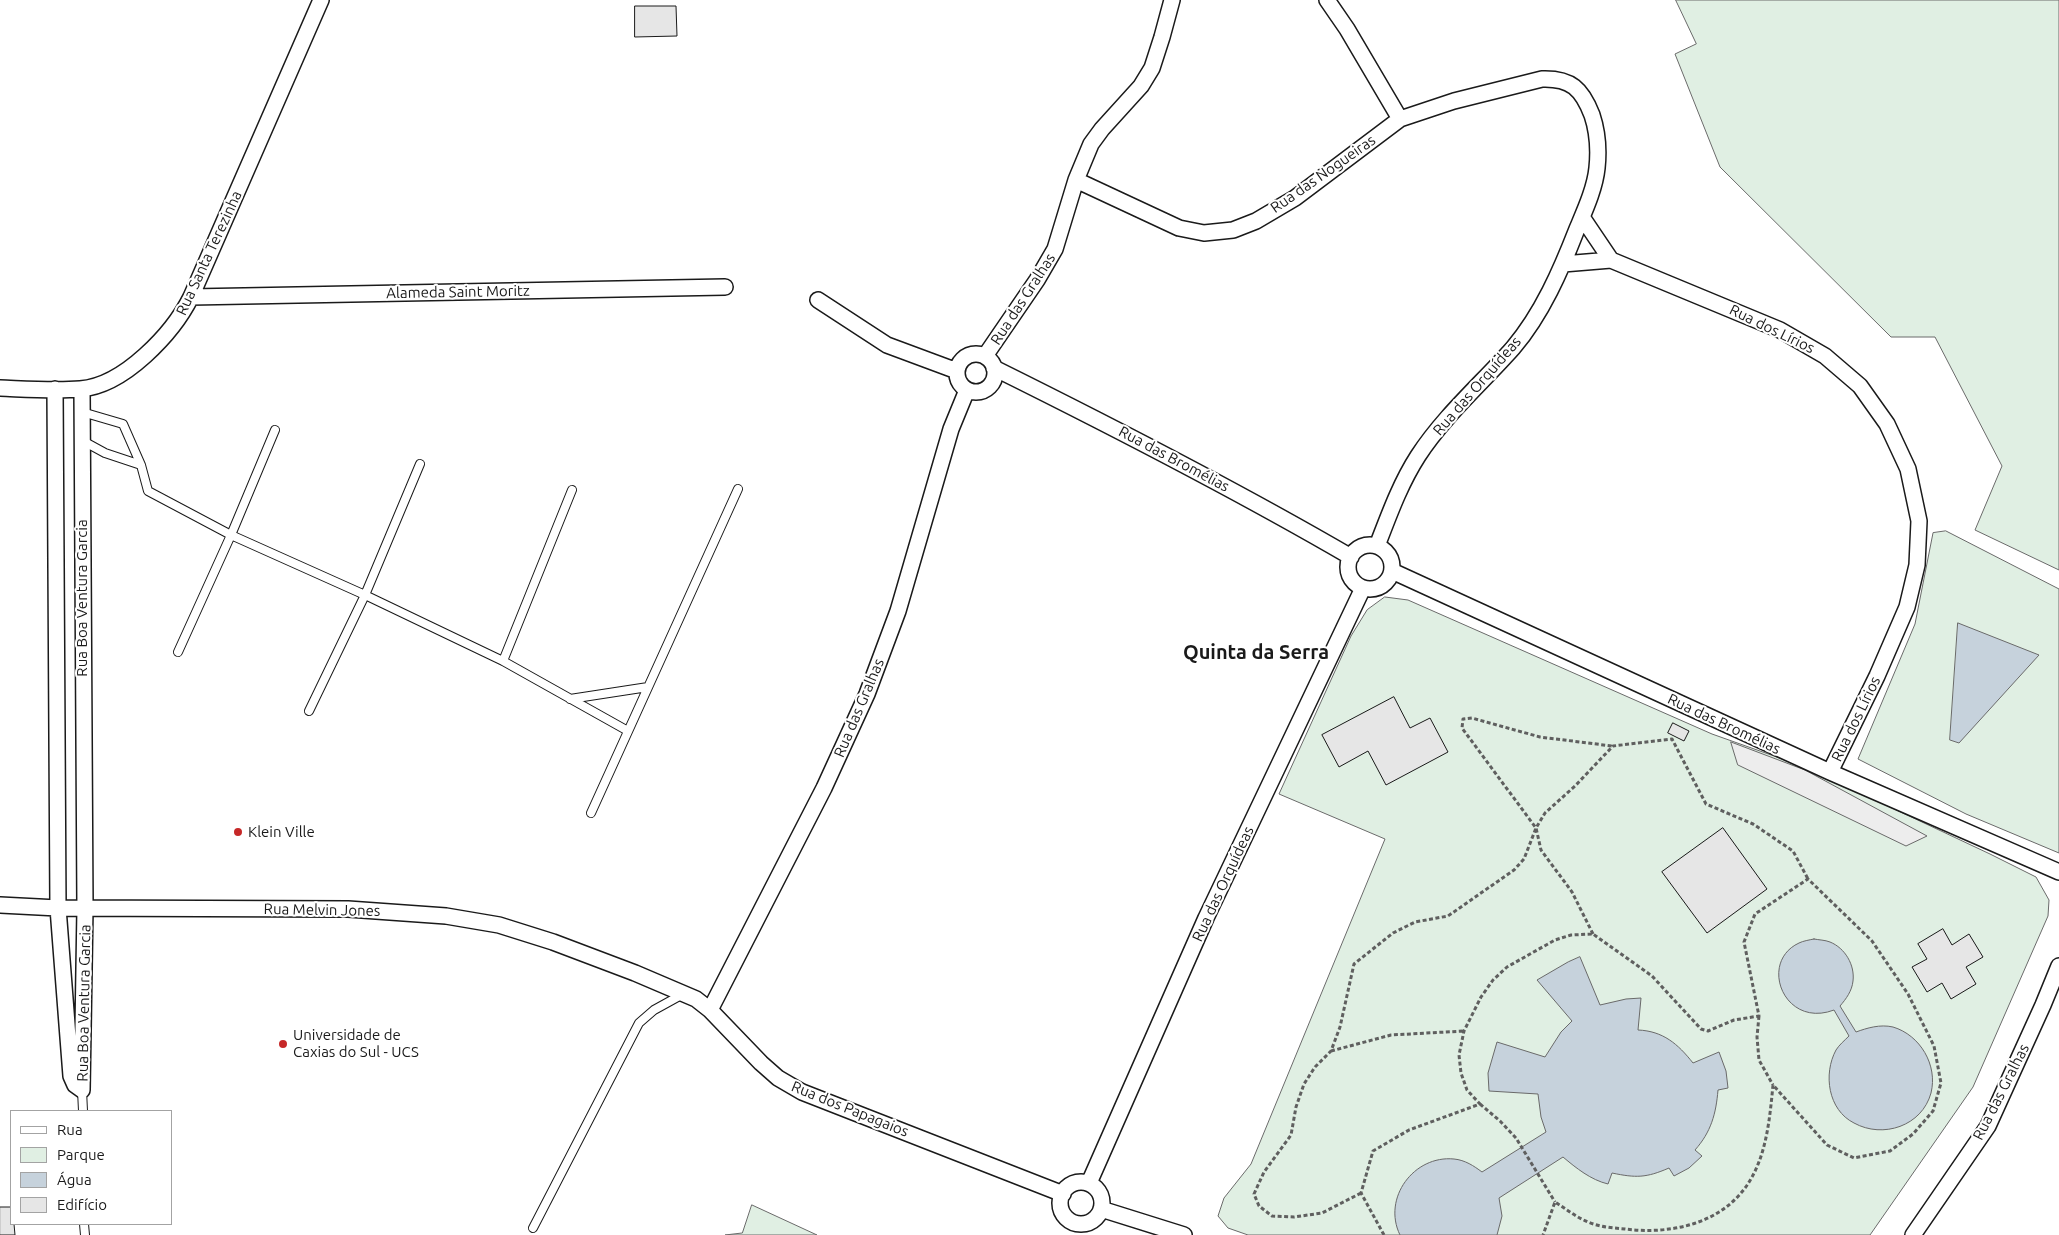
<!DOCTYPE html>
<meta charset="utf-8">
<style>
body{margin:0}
#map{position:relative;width:2059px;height:1235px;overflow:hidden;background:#fff;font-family:Ubuntu,sans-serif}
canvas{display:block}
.legend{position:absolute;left:10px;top:1110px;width:162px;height:115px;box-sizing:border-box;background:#fff;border:1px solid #a3a3a3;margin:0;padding:6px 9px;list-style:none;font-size:15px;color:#1a1a1a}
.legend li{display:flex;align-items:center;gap:10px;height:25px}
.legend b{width:25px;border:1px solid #a3a3a3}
</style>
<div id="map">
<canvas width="2059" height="1235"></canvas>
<ul class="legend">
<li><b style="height:6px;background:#fff"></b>Rua</li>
<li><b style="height:14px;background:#e0efe3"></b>Parque</li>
<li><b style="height:14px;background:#c6d2dc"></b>Água</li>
<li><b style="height:14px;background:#e6e6e6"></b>Edifício</li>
</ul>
</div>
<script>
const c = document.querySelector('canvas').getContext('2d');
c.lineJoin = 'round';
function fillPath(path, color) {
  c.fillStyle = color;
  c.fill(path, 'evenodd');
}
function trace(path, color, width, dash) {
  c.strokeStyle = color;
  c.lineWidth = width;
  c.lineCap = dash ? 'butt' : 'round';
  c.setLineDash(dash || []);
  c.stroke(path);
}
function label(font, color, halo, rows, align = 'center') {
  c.font = font + ' Ubuntu,sans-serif';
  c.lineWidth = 4;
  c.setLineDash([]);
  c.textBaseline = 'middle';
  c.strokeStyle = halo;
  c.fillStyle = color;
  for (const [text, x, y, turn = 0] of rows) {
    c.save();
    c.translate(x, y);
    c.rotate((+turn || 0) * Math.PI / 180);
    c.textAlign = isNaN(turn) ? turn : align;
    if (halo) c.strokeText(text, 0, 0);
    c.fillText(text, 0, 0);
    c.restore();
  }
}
const green = new Path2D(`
 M 1676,0 L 2059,0 L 2059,570 L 1975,530 L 2002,466 L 1935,337 L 1891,337 L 1720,167 L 1675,54 L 1696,44 Z
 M 1946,531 L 2059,589 L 2059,853 L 1966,814 L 1858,759 L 1915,624 L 1933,533 Z
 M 1385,597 L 1408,600 L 1712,734 L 1805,767 L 1990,854 L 2036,877 L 2049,900 L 2048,916 L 1973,1087 L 1870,1235 L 1248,1235 L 1228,1228 L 1218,1216 L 1224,1198 L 1251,1164 L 1385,839 L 1279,794 L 1351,636 L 1367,610 Z
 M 752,1205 L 817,1235 L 725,1235 L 742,1233 Z`);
fillPath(green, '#e0efe3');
trace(green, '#6a6a6a', 1);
const parking = new Path2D(`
 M 1731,742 L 1805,770 L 1927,836 L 1906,846 L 1738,765 Z`);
fillPath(parking, '#ededed');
trace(parking, '#6a6a6a', 1);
const water = new Path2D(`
 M 1958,623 L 2039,655 L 1959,743 L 1950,740 Z
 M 1814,939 C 1819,940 1825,940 1830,942 C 1845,948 1855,965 1853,981 C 1852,991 1846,999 1840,1006 L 1856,1032 C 1867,1028 1880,1024 1893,1027 C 1920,1035 1938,1065 1931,1093 C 1922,1126 1883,1139 1854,1123 C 1828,1110 1823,1074 1836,1050 C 1839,1045 1845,1040 1849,1036 L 1834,1010 C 1784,1029 1758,962 1799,943 C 1803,941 1809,940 1814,939 Z
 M 1580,957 L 1600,1005 L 1626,999 L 1641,998 L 1638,1030 C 1663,1031 1678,1044 1693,1063 L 1719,1052 L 1726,1071 L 1728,1088 L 1718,1090 C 1716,1114 1711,1132 1695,1150 L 1702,1156 L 1689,1168 L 1674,1176 L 1669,1168 C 1646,1178 1636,1178 1612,1173 L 1608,1184 C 1591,1180 1576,1168 1563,1157 L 1499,1198 L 1502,1216 L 1497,1235 L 1400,1235 C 1382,1198 1414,1155 1454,1159 C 1465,1160 1474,1166 1482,1172 L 1546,1132 L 1541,1117 L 1538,1094 L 1489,1091 L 1488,1073 L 1497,1042 L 1545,1057 L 1561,1032 L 1572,1021 L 1537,980 L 1568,962 Z`);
fillPath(water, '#c6d2dc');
trace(water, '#6a6a6a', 1);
const building = new Path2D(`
 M 635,6 L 676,6 L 677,36 L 635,37 Z
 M 1394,697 L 1410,728 L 1430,718 L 1448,752 L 1386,785 L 1368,751 L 1339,767 L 1322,735 Z
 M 1673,723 L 1689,731 L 1684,741 L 1668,733 Z
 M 1723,828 L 1767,889 L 1707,933 L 1662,872 Z
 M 1943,929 L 1952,945 L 1969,934 L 1983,957 L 1966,967 L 1976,984 L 1951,999 L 1942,983 L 1927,992 L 1912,967 L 1927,959 L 1918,944 Z
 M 0,1207 L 11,1207 L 11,1224 L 14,1224 L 15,1235 L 0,1235 Z`);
fillPath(building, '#e6e6e6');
trace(building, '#1a1a1a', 1);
const service = new Path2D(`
 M 82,412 L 123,424 L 141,465
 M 83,441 L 105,453 L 141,465 L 148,491 L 231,535 L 365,595 L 503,661 L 628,731
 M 178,652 L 231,535 L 275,430
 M 503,661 L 572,490
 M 570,699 L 648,687
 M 309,711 L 365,595 L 420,464
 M 591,813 L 738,489
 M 82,1090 L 83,1111
 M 84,1224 L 85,1235
 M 533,1228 L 639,1023 L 654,1010 L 683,994`);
const minor = new Path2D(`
 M 1327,0 L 1347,29 L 1400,119
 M 1076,180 L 1179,228 L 1204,233 L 1233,230 L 1256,221 L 1295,198 L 1400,119 L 1454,101 L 1542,79 C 1571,78 1582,89 1592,115 C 1598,133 1599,149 1597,168 C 1595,188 1585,210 1577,229 C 1561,270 1542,314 1513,348 C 1481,384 1444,416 1418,456 C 1400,484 1389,515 1377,546
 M 1582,217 L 1611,260
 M 1563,264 L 1611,260 L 1780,330 L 1825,356 L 1860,386 L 1887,424 L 1908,469 L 1919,521 L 1917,565 L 1907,607 L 1877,676 L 1830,772
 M 191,297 L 725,287
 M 818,300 L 887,345 L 957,371
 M957 373a19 19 0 1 1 38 0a19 19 0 1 1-38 0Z
 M 985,356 L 1037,280 L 1055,249 L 1076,180 L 1091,144 L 1102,129 L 1141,86 L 1152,68 L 1162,37 L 1172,0
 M 994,368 C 1115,428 1234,489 1351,557
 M 0,388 C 26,389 54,391 80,389 C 124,386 173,333 191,297 L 321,0
 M 55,389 L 58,908 L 71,1076 L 75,1085 L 82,1090
 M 82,389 L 85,908 L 82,1090
 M1348 567a22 22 0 1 1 44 0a22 22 0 1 1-44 0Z
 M 1392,571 L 1830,772 L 2059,872
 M 0,905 L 58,908 L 348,909 L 446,916 L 499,925 L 553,942 L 635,973 L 696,999 L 710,1010 L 761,1063 L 778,1078 L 802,1092 L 1063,1194
 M 710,1010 L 824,788 L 867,694 L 898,611 L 951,429 L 967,390
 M1060 1203a21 21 0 1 1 42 0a21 21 0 1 1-42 0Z
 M 1089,1183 L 1206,918 L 1363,588
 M 1101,1209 L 1184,1235
 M 1913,1235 L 1988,1126 L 2043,1005 L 2059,966`);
trace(service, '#1a1a1a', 10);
trace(minor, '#1a1a1a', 18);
trace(new Path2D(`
 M 1593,934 L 1572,892 L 1541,850 L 1536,828 L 1462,728 L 1463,719 L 1472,718 L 1540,737 L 1612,746
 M 1759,1016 L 1757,1037 L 1759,1060 L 1773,1085
 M 1331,1051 L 1391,1035 L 1464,1031
 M 1480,1104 L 1500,1121 L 1516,1138 L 1555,1202
 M 1361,1193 L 1322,1213 L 1294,1217 L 1272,1216 L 1259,1206 L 1254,1194 L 1264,1172 L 1291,1135 L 1296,1107 L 1304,1084 L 1315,1067 L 1331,1051 L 1340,1027 L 1354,964 L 1393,933 L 1415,922 L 1448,916 L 1514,870 L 1524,859 L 1536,828 L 1545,813 L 1575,786 L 1613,746 L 1672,739 L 1706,804 L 1753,824 L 1793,851 L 1808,879
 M 1384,1235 L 1361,1193 L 1373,1151 L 1409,1130 L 1480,1104 L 1467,1090 L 1461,1073 L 1459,1055 L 1464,1031 L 1481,997 L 1493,980 L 1507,967 L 1555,940 L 1571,935 L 1593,934 L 1652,976 L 1701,1029 L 1708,1031 L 1734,1020 L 1759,1016 L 1744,942 L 1755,914 L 1808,879 L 1872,941 L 1908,994 L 1934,1046 L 1941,1083 L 1933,1111 L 1913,1134 L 1890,1151 L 1854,1158 L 1827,1145 L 1773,1085 C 1770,1116 1767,1150 1752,1177 C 1727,1223 1673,1235 1625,1229 C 1613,1228 1600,1227 1588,1222 C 1576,1217 1566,1209 1555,1202 L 1543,1235`), '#5f5f5f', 3, [4, 2.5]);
trace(service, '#fff', 8);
trace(minor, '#fff', 15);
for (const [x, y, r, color] of [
 [238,832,5,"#c62828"],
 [283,1044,5,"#c62828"]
]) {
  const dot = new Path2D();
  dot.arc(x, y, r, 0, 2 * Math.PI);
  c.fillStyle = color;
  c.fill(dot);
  trace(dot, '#fff', 2);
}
label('15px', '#1a1a1a', '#fff', [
 ["Rua das Nogueiras",1323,174,-35],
 ["Rua Santa Terezinha",209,253,-65],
 ["Alameda Saint Moritz",458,292,-1],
 ["Rua das Gralhas",1023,299,-57],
 ["Rua dos Lírios",1772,329,26],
 ["Rua das Orquídeas",1477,386,-49],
 ["Rua das Bromélias",1174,459,28],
 ["Rua Boa Ventura Garcia",82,598,-90],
 ["Rua das Gralhas",859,708,-67],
 ["Rua dos Lírios",1856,719,-64],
 ["Rua das Bromélias",1724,724,25],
 ["Rua das Orquídeas",1223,884,-65],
 ["Rua Melvin Jones",322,910,1],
 ["Rua Boa Ventura Garcia",84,1003,-89],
 ["Rua das Gralhas",2001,1092,-63],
 ["Rua dos Papagaios",850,1109,22]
]);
label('15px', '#1a1a1a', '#fff', [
 ["Klein Ville",248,832],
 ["Universidade de",293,1035],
 ["Caxias do Sul - UCS",293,1052]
], 'left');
label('bold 20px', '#1a1a1a', '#fff', [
 ["Quinta da Serra",1256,652]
]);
</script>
